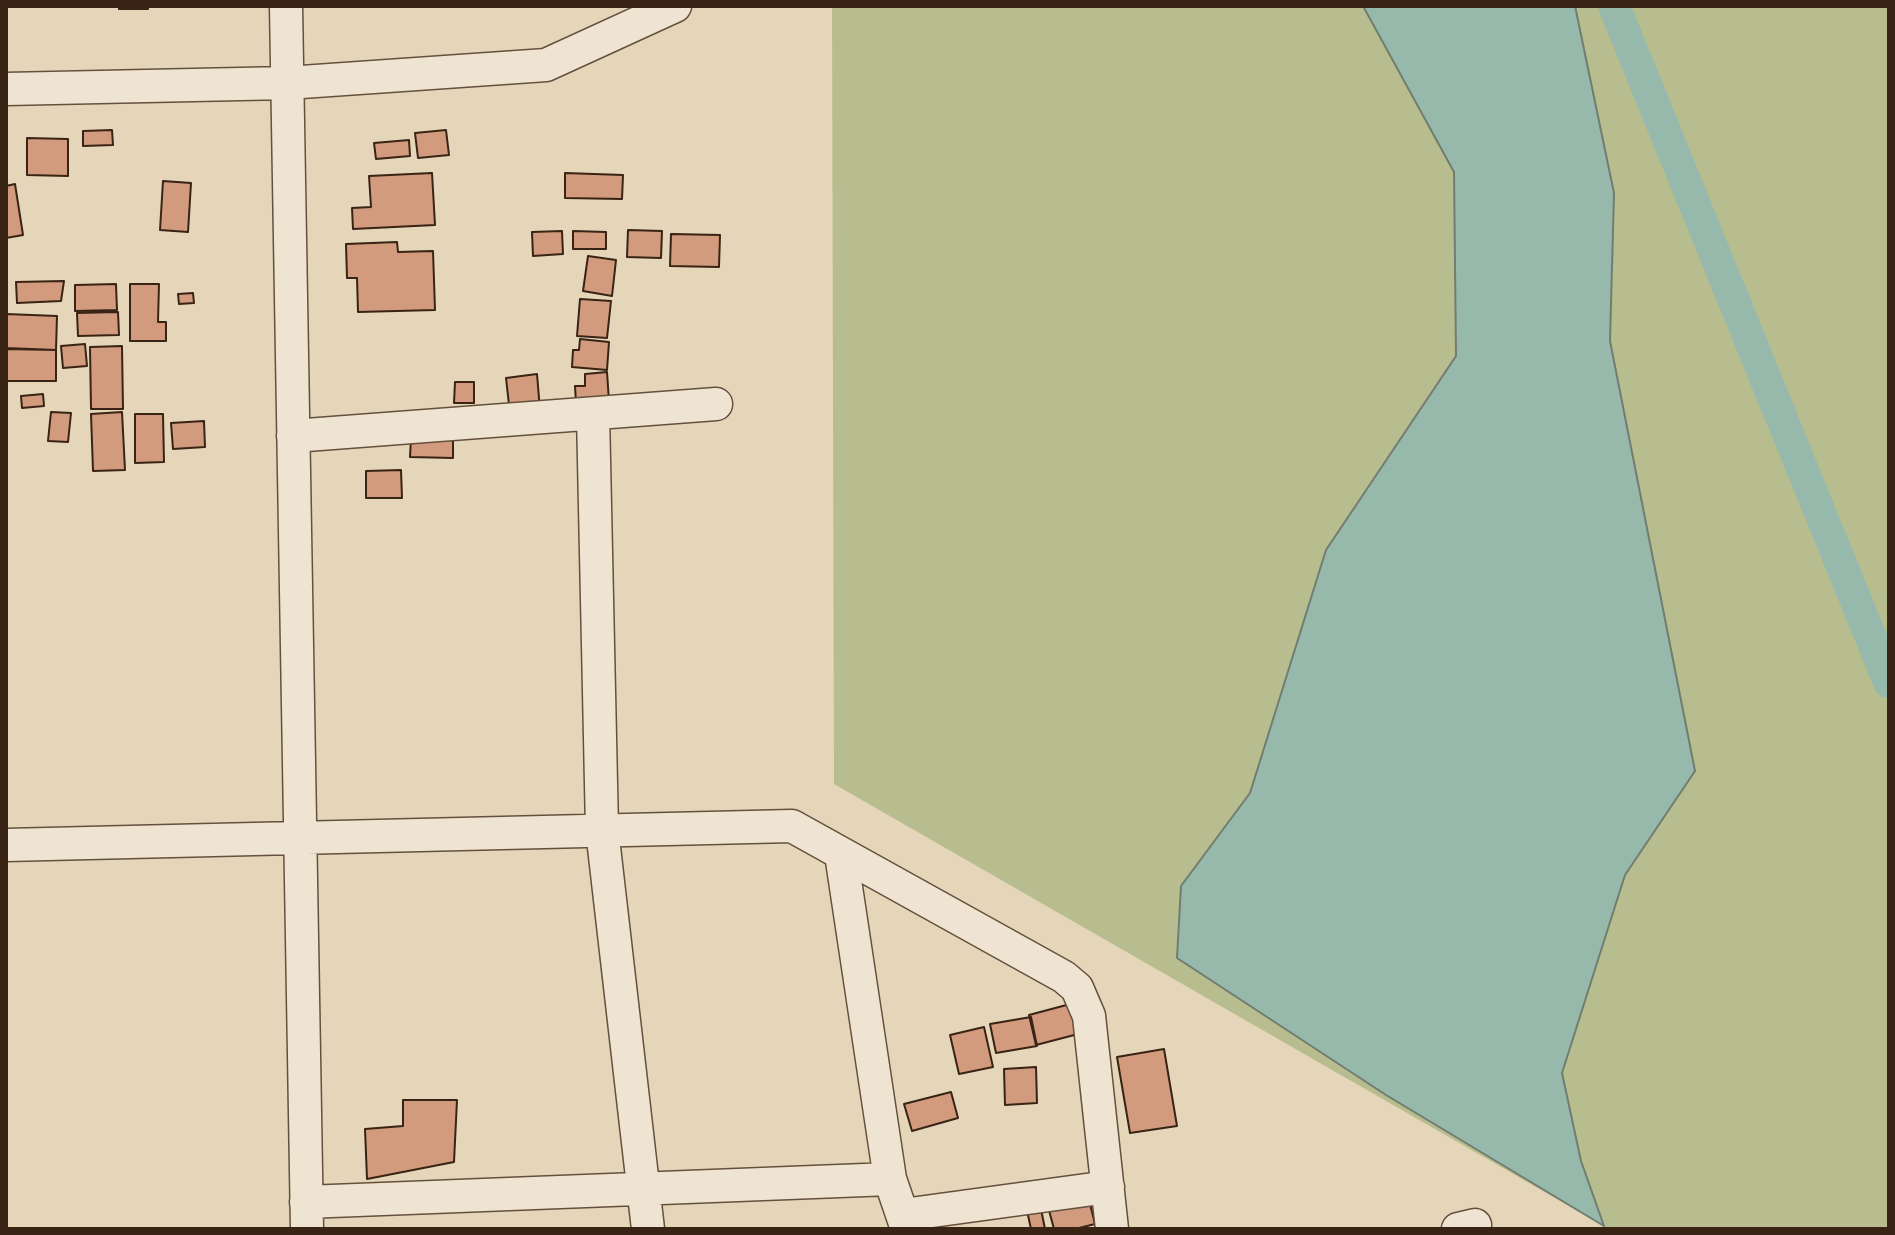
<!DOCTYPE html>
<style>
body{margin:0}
#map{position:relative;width:1895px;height:1235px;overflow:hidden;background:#e6d6b9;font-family:"EB Garamond",serif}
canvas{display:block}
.frame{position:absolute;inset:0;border:8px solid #382314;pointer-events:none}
</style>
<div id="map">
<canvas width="1895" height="1235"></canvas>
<div class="frame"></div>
</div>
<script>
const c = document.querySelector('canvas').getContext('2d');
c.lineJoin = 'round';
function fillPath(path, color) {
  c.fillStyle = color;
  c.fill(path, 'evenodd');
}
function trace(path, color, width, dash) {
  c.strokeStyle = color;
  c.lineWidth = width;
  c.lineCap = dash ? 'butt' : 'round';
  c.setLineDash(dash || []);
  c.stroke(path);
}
fillPath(new Path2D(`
 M 832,6 L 1889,6 L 1889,1229 L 1609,1229 L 834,784 Z`), '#b7bd8e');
const water = new Path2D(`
 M 1363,6 L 1575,6 L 1614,193 L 1610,341 L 1695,771 L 1625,875 L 1562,1073 L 1581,1161 L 1604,1226 L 1386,1095 L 1177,958 L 1181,886 L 1250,793 L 1326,550 L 1456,356 L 1454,172 Z`);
fillPath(water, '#97b9ac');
trace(water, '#717d6f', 2);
trace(new Path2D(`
 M 1614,6 L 1889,682`), '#97b9ac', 32);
const building = new Path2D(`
 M 119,6 L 148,6 L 148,9 L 119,9 Z
 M 112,130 L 113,145 L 83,146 L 83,131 Z
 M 446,130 L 449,155 L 418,158 L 415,133 Z
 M 27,138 L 68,139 L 68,176 L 27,175 Z
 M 409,140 L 410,156 L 376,159 L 374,143 Z
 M 432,173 L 435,225 L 353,229 L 352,208 L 371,207 L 369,176 Z
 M 565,173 L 623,175 L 622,199 L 565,198 Z
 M 163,181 L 191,183 L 188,232 L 160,230 Z
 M 15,184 L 23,235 L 6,238 L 6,186 Z
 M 628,230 L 662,231 L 661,258 L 627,257 Z
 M 562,231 L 563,254 L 533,256 L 532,232 Z
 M 573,231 L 606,232 L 606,249 L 573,249 Z
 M 671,234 L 720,235 L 719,267 L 670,266 Z
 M 397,242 L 398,252 L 433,251 L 435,310 L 358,312 L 357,278 L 347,278 L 346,244 Z
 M 588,256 L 616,260 L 612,296 L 583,291 Z
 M 64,281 L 61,301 L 17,303 L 16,282 Z
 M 116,284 L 117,310 L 75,311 L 75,285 Z
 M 130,284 L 159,284 L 158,322 L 166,322 L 166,341 L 130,341 Z
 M 193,293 L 194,303 L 179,304 L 178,294 Z
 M 580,299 L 611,301 L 607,338 L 577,336 Z
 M 118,312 L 119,335 L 78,336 L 77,313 Z
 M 6,314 L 57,316 L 56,350 L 6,348 Z
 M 580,339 L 609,342 L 607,370 L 572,367 L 573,350 L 579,350 Z
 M 85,344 L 87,366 L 63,368 L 61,346 Z
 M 122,346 L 123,409 L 91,409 L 90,347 Z
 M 6,349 L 56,350 L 56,381 L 6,381 Z
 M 607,372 L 609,401 L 576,403 L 575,386 L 585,386 L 585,374 Z
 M 537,374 L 540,410 L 510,414 L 506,378 Z
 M 455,382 L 474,382 L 474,403 L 454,403 Z
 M 43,394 L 44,406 L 22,408 L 21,396 Z
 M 51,412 L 71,413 L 68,442 L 48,441 Z
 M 122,412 L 125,470 L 93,471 L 91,414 Z
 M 135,414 L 163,414 L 164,462 L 135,463 Z
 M 204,421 L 205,447 L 173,449 L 171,423 Z
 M 411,438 L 453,439 L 453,458 L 410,457 Z
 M 401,470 L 402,498 L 366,498 L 366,471 Z
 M 1074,1003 L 1082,1033 L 1036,1045 L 1029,1015 Z
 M 1031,1017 L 1037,1046 L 996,1053 L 990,1024 Z
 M 984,1027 L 993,1067 L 959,1074 L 950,1035 Z
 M 1164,1049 L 1177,1126 L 1130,1133 L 1117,1057 Z
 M 1036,1067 L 1037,1103 L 1005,1105 L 1004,1069 Z
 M 951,1092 L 958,1118 L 912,1131 L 904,1104 Z
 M 403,1100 L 457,1100 L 454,1162 L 367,1179 L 365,1129 L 403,1126 Z
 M 1087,1192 L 1095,1224 L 1075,1229 L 1054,1229 L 1047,1203 Z
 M 1040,1204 L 1045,1229 L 1031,1229 L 1026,1206 Z`);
fillPath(building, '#d39b7d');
trace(building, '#382314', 2);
const street = new Path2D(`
 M 286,6 L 307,1229
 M 6,89 L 287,83 L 546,65 L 675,6
 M 593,414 L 602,830 L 648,1229
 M 293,436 L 716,404
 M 6,845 L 792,826 L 1064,977 L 1077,988 L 1089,1016 L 1112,1229
 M 841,854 L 890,1179 L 907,1229
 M 306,1202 L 890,1179
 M 903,1215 L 1108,1187
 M 1458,1229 L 1475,1225`);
trace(street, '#64503d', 35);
trace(street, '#efe4d2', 32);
</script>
